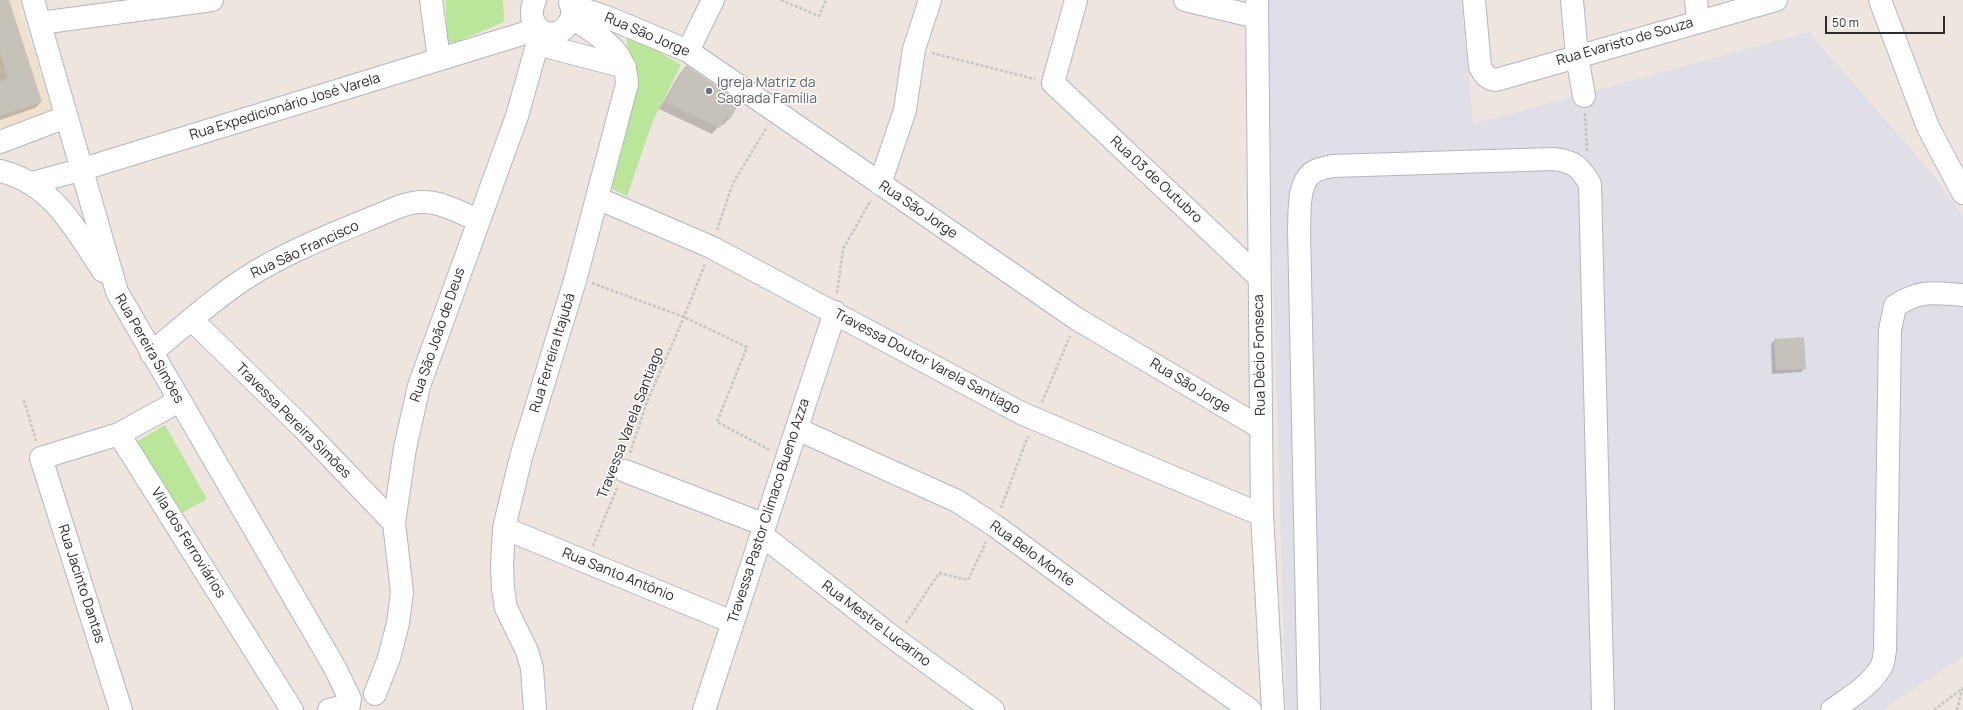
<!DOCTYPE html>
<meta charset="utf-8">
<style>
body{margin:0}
#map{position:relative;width:1963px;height:710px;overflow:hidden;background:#eee5de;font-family:Manrope,sans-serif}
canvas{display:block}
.scale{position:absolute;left:1825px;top:16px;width:120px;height:18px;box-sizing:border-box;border:2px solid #2c2c2c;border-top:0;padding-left:5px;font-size:12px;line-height:14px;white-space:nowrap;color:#2c2c2c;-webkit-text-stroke:3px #fff;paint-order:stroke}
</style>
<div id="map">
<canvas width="1963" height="710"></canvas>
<div class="scale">50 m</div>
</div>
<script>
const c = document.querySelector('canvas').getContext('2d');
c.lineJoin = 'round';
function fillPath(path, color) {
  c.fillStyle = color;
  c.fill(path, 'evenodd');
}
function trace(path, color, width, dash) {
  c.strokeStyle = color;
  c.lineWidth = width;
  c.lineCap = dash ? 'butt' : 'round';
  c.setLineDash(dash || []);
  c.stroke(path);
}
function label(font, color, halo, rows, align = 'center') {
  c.font = font + ' Manrope,sans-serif';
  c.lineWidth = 3;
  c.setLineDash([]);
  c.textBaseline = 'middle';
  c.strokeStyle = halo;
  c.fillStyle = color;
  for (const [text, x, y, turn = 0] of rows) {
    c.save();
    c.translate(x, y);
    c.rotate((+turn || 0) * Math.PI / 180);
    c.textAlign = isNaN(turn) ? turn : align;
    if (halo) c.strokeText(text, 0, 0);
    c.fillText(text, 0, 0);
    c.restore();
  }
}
fillPath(new Path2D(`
 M 1265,0 L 1461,0 L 1473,124 L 1809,32 L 1935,177 L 1963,216 L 1963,657 L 1882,710 L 1286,710 Z`), '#e0dee6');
fillPath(new Path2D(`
 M 0,0 L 17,0 L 52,111 L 0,131 Z`), '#f0e1cd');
fillPath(new Path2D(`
 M 445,0 L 503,0 L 504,22 L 454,43 L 448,42 Z
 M 626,32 L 681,65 L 652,123 L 627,196 L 606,186 L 629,62 Z
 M 165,425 L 207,499 L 178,515 L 136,442 Z`), '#bae699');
fillPath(new Path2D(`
 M 0,0 L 8,0 L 41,102 L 35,108 L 0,120 Z
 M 686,66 L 730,118 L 723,125 L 721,124 L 712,134 L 659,109 L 680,73 Z
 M 1775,340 L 1805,368 L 1801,372 L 1772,374 L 1771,344 Z`), '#0003');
fillPath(new Path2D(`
 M 0,0 L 9,0 L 42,102 L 0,116 L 0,81 L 8,78 L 0,52 Z
 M 686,65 L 740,102 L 730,119 L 726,116 L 720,128 L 665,102 Z
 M 1804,337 L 1806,369 L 1776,370 L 1774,339 Z`), '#c6c1b9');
const minor = new Path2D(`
 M 33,0 L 117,292 L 335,668 L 350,699
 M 431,0 L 439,59
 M 535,0 C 521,29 557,47 570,21 C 573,16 573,9 570,3
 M 1076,0 L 1053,83 L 1259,277
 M 1185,0 L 1257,17
 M 1257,0 L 1262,515 L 1273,710
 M 1474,0 L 1480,67 C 1484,74 1487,79 1496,80 L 1776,0
 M 1572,0 L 1577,56 L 1584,96
 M 1696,0 L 1698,21
 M 1880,0 L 1928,127 L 1963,193
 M 571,5 L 609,18 L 688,51 L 1077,319 L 1261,428
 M 40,23 L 212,0
 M 537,44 L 625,67
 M 688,51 L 713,0
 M 0,142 L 66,117
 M 0,171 C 52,183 76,230 103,271
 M 32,183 L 80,170 L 538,29
 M 880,184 L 905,110 L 914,49 L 930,0
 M 597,198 L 711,247 L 1021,413 L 1262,515
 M 192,320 L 302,427 L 394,523
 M 151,353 C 183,327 214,298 249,276 C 293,248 349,228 398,207 C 431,195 447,207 478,220
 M 179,401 L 119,434 L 292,710
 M 797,429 L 957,501 L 994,525 L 1112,612 L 1250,710
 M 119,434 L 41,458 L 121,710
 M 625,471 L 765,525
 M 504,528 L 732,622
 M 762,535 L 895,639 L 993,710
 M 375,694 L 389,658 L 398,623 L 402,592 L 394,523 L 405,448 L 419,386 L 517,116 L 541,31
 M 329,710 L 349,705
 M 535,710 L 532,668 L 527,651 L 506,608 L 503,589 L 502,566 L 504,528 L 521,457 L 576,277 L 627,84 C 626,49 598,36 572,17
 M 704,710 L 835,312
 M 1309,710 L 1299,228 C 1300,210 1297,179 1317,170 C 1321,168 1327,168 1332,166 L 1554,159 C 1575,162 1579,166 1590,184 L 1603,710
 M 1832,710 C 1849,698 1872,685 1882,665 C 1884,661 1884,655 1885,650 L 1890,330 L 1895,306 C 1921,289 1934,293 1963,295`);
trace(minor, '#b2b6c0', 24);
trace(new Path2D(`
 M 781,0 L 819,16 L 826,0
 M 932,53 L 1035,79
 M 1585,113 L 1587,152
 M 717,230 L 733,183 L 767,127
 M 592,283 L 684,317 L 747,347 L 717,422 L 770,450
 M 837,293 L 843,249 L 871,200
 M 24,400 L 36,441
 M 1042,402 L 1070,336
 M 630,453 L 647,402 L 684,317 L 705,264
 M 1001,508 L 1028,436
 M 593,546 L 617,488
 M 906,623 L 939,573 L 968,580 L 986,542
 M 1934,710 L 1963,688
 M 1957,710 L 1962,689`), '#c4c4c4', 2.5, [3, 2]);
trace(minor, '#fff', 22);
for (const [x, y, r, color] of [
 [709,91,4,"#6b7280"]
]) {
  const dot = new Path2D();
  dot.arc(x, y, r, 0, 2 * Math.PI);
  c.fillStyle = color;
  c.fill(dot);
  trace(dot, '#fff', 1.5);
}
label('14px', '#2c2c2c', '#fff', [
 ["Rua São Jorge",647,35,23],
 ["Rua Evaristo de Souza",1625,42,-16],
 ["Rua Expedicionário José Varela",285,107,-17],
 ["Rua 03 de Outubro",1156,180,43],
 ["Rua São Jorge",918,210,34],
 ["Rua São Francisco",305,250,-25],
 ["Rua São João de Deus",438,335,-71],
 ["Rua Pereira Simões",149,349,60],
 ["Rua Ferreira Itajubá",553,353,-73],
 ["Rua Décio Fonseca",1260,355,-91],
 ["Travessa Doutor Varela Santiago",927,362,28],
 ["Rua São Jorge",1190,386,31],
 ["Travessa Pereira Simões",293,421,45],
 ["Travessa Varela Santiago",631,423,-69],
 ["Travessa Pastor Clímaco Bueno Azza",769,511,-72],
 ["Vila dos Ferroviários",188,543,58],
 ["Rua Belo Monte",1032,554,36],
 ["Rua Santo Antônio",618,575,22],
 ["Rua Jacinto Dantas",81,584,72],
 ["Rua Mestre Lucarino",876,624,37]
]);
label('14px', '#5b616d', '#fff', [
 ["Igreja Matriz da",717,83],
 ["Sagrada Família",717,99]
], 'left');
</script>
